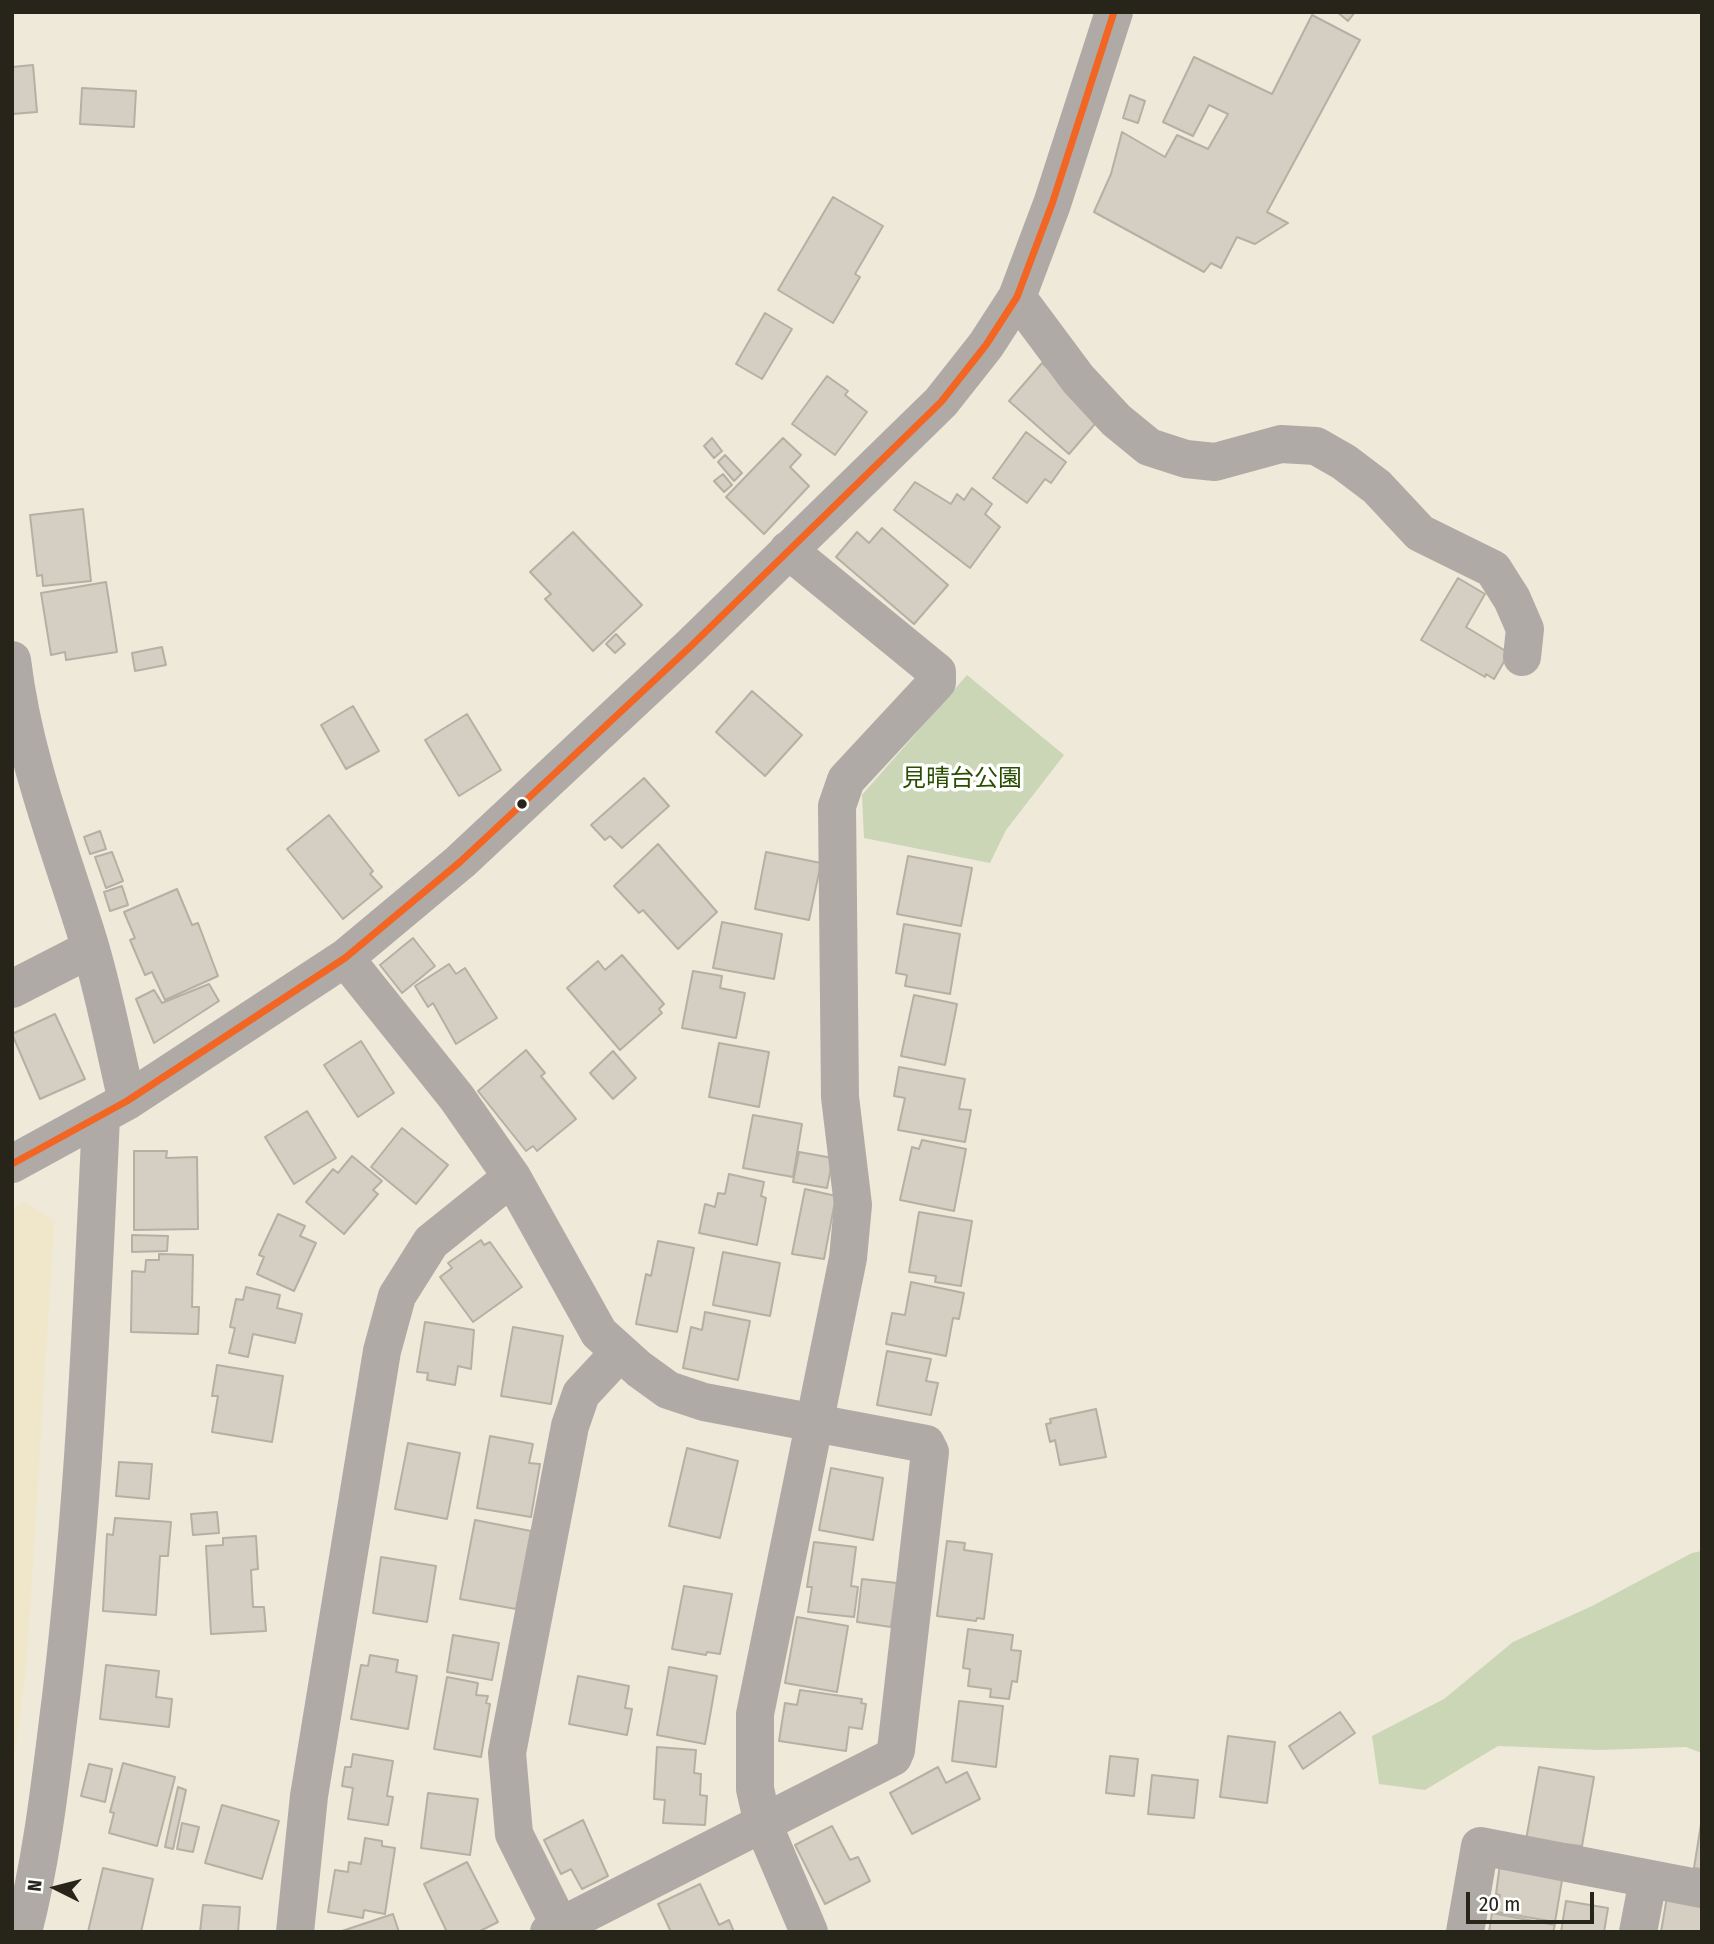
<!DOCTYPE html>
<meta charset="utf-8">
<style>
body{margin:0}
#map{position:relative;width:1714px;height:1944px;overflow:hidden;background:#eee9d8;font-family:"Fira Sans Condensed",sans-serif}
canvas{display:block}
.frame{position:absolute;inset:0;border:14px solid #272419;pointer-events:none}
.north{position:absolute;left:21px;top:1853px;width:70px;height:70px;-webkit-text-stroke:5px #fff;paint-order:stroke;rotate:276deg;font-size:19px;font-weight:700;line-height:28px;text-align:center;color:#272419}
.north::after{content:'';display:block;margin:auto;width:24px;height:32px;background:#272419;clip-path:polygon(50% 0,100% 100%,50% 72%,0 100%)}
.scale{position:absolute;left:1466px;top:1892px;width:128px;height:32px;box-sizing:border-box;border:4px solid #272419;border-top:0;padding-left:9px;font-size:21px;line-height:24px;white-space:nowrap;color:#272419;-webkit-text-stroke:5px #fff;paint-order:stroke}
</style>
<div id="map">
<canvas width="1714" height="1944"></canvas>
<div class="frame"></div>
<div class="north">N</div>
<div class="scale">20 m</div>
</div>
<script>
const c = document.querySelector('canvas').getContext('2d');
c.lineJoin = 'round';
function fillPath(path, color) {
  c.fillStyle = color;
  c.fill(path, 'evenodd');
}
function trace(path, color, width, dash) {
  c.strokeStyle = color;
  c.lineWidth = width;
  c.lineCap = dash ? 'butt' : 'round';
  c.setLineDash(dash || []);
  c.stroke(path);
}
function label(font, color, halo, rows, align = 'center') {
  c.font = font + ' "Fira Sans Condensed","Noto Sans JP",sans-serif';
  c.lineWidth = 7;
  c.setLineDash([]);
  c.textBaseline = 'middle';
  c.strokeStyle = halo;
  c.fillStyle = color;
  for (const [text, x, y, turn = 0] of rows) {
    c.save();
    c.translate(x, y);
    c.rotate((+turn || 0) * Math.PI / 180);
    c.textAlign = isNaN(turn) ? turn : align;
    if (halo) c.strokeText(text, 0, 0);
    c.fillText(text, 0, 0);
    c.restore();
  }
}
fillPath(new Path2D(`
 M 25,1202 L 53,1220 L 54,1225 L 27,1658 L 12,1776 L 12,1208 Z`), '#f0e7cb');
fillPath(new Path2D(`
 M 967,675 L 1064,755 L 1006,830 L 990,863 L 864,838 L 862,795 Z
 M 1702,1551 L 1702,1753 L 1686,1747 L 1599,1750 L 1498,1746 L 1425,1790 L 1379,1784 L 1372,1736 L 1444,1699 L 1513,1642 L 1592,1606 L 1692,1553 Z`), '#cad6b6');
const building = new Path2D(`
 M 1337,12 L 1355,12 L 1348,21 Z
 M 1312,15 L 1360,40 L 1267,212 L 1288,223 L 1255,244 L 1237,237 L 1221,268 L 1211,263 L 1204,272 L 1094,212 L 1111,174 L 1122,132 L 1165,157 L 1177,135 L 1208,149 L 1228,114 L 1209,105 L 1193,136 L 1163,122 L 1194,57 L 1272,94 Z
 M 33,65 L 37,112 L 12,114 L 12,67 Z
 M 82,88 L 136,91 L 134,127 L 80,124 Z
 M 1130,95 L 1145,101 L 1138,123 L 1123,118 Z
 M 833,197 L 883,226 L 855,274 L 860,277 L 833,323 L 778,290 Z
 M 765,313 L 792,329 L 762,379 L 736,364 Z
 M 1042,363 L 1101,417 L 1069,454 L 1009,401 Z
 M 827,376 L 848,391 L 845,395 L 867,412 L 835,455 L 792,424 Z
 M 1026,432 L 1066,462 L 1051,483 L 1045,479 L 1027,503 L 993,478 Z
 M 712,438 L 722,451 L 714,458 L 704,446 Z
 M 783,438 L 801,455 L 790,467 L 809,486 L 764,534 L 726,497 Z
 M 725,455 L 742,473 L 734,481 L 718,462 Z
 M 723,474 L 732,485 L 724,492 L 714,481 Z
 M 915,482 L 951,504 L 957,494 L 964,500 L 972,488 L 992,504 L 985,514 L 1000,527 L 970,568 L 894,510 Z
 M 83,509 L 91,581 L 43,586 L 42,575 L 37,576 L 30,515 Z
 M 882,528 L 948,585 L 914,624 L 836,557 L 857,532 L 869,543 Z
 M 573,532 L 642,605 L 593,651 L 545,599 L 551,594 L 530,572 Z
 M 1458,578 L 1485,594 L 1466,627 L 1509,653 L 1494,679 L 1486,674 L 1485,677 L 1421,640 Z
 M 106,582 L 117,652 L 66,660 L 65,652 L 51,655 L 41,593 Z
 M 616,634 L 625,644 L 615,653 L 606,644 Z
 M 162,647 L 166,665 L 135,671 L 132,653 Z
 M 752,691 L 802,735 L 765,776 L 716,732 Z
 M 353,706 L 379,751 L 346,769 L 321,725 Z
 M 467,714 L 501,770 L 459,796 L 425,740 Z
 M 644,778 L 669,806 L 622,848 L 610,836 L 605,840 L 591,825 Z
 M 329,815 L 373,871 L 370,874 L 382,887 L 343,919 L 287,849 Z
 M 100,831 L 106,849 L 90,854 L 84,837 Z
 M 658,844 L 717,912 L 678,949 L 643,910 L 639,913 L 614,886 Z
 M 112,852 L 123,881 L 106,888 L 95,857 Z
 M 766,852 L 821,863 L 809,920 L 755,909 Z
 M 908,856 L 972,868 L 961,926 L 897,914 Z
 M 122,886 L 128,905 L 110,911 L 104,892 Z
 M 177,889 L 192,925 L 198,923 L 218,976 L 165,1000 L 152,972 L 145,975 L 130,940 L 135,938 L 124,912 Z
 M 722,922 L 782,934 L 774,979 L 713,968 Z
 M 904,924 L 960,934 L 950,994 L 905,986 L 907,975 L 896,973 Z
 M 413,938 L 435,966 L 402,993 L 380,965 Z
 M 622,955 L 664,1004 L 659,1009 L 662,1013 L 620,1050 L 567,988 L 598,961 L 605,970 Z
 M 449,964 L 456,974 L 465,968 L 497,1018 L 456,1044 L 433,1003 L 428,1007 L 415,986 Z
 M 693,971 L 722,976 L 720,988 L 745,993 L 736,1038 L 682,1028 Z
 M 209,984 L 219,1001 L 154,1043 L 136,999 L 154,990 L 162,1003 Z
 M 914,995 L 957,1004 L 945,1065 L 901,1056 Z
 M 55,1014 L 85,1079 L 40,1099 L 12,1034 Z
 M 361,1041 L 394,1093 L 358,1117 L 324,1065 Z
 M 719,1043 L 769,1052 L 759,1107 L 709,1097 Z
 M 526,1050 L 545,1073 L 541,1076 L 576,1119 L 537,1151 L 533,1146 L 526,1151 L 478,1091 Z
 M 613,1051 L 636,1078 L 613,1099 L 590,1073 Z
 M 899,1067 L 965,1079 L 959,1109 L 971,1110 L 965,1142 L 898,1130 L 905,1098 L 894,1096 Z
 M 307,1111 L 336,1158 L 294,1184 L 265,1137 Z
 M 753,1115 L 802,1124 L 793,1177 L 743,1168 Z
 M 402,1128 L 448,1165 L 416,1204 L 371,1167 Z
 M 922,1140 L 966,1149 L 954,1211 L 900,1200 L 912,1147 L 919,1149 Z
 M 134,1151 L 167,1151 L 166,1158 L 197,1157 L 198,1229 L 134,1230 Z
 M 799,1152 L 833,1158 L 827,1188 L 793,1182 Z
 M 352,1156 L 382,1181 L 373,1190 L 378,1194 L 344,1234 L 306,1202 L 333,1169 L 338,1173 Z
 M 729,1174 L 764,1182 L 761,1196 L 766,1198 L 757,1245 L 699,1233 L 705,1204 L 715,1207 L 718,1193 L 725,1194 Z
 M 805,1189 L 836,1196 L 824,1259 L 792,1254 Z
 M 919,1212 L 972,1221 L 961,1286 L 935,1282 L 936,1276 L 909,1272 Z
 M 278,1214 L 305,1226 L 300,1236 L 316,1243 L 294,1291 L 257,1274 L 264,1257 L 259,1255 Z
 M 132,1235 L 168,1236 L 167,1251 L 132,1252 Z
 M 481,1240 L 484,1245 L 490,1242 L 522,1287 L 473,1322 L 440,1277 L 452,1268 L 448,1263 Z
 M 658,1241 L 694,1248 L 677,1332 L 636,1324 L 646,1274 L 651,1276 Z
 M 723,1252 L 780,1263 L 770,1316 L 713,1305 Z
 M 159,1254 L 193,1255 L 192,1307 L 199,1307 L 198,1334 L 131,1332 L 132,1271 L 145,1272 L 146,1260 L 159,1260 Z
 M 911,1282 L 964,1293 L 959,1319 L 953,1318 L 946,1356 L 886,1344 L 892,1313 L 905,1315 Z
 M 246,1287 L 280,1295 L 277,1308 L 302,1314 L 295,1343 L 253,1334 L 248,1357 L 229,1353 L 235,1328 L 230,1327 L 236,1299 L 243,1300 Z
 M 705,1312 L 750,1321 L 738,1380 L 683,1368 L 691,1327 L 702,1330 Z
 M 425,1322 L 474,1330 L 471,1369 L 458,1366 L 455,1385 L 427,1380 L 428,1373 L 417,1372 Z
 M 513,1327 L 563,1336 L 551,1404 L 501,1396 Z
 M 887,1351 L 931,1359 L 926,1381 L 938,1383 L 931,1415 L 877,1405 Z
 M 217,1365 L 283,1376 L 272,1442 L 212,1432 L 218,1396 L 212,1396 Z
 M 1096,1409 L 1106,1457 L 1060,1465 L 1055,1440 L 1050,1442 L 1046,1424 L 1051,1423 L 1050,1419 Z
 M 490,1436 L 533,1444 L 529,1463 L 540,1464 L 531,1517 L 477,1508 Z
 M 408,1443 L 460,1453 L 447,1519 L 395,1509 Z
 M 687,1448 L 738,1461 L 720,1538 L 669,1526 Z
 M 119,1462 L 152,1464 L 149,1499 L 116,1496 Z
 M 831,1468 L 883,1478 L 873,1540 L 819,1530 Z
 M 217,1512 L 219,1533 L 193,1535 L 191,1514 Z
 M 115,1518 L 171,1522 L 168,1556 L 160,1556 L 156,1615 L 103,1611 L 107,1534 L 113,1535 Z
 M 475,1520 L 531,1531 L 516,1609 L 460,1599 Z
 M 256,1536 L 258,1569 L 251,1570 L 253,1607 L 264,1607 L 266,1631 L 211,1634 L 206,1546 L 223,1545 L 223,1538 Z
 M 947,1541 L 965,1543 L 964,1550 L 992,1554 L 984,1619 L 977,1618 L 976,1621 L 937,1616 Z
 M 814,1542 L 856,1547 L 851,1586 L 858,1587 L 854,1617 L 808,1612 L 812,1587 L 807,1587 Z
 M 381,1557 L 436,1566 L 427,1622 L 373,1613 Z
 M 862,1579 L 897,1583 L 891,1627 L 857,1622 Z
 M 684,1586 L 732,1594 L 720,1654 L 707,1652 L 706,1655 L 672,1649 Z
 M 797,1617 L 848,1626 L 837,1692 L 785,1683 Z
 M 968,1629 L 1013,1635 L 1011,1650 L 1021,1651 L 1017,1682 L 1012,1681 L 1009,1699 L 990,1697 L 991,1689 L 968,1686 L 970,1669 L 963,1668 Z
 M 453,1635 L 499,1643 L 492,1680 L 447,1672 Z
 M 370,1655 L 398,1660 L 396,1672 L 417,1676 L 408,1729 L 351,1719 L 361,1665 L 368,1666 Z
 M 106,1665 L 159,1671 L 156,1697 L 172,1699 L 169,1727 L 100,1719 Z
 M 669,1667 L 717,1676 L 705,1744 L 657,1735 Z
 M 578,1676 L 629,1686 L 625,1708 L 632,1709 L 627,1735 L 569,1724 Z
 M 447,1677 L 478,1683 L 476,1695 L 488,1696 L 486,1703 L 490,1704 L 481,1757 L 434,1749 Z
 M 800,1690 L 862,1699 L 861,1703 L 866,1704 L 862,1729 L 849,1727 L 846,1751 L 779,1741 L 785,1703 L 797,1705 Z
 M 959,1701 L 1003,1706 L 996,1767 L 952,1761 Z
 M 1340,1712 L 1355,1733 L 1303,1769 L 1289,1746 Z
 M 1228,1736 L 1275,1742 L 1267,1803 L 1220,1797 Z
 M 657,1747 L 696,1750 L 694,1773 L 701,1774 L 700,1795 L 707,1796 L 705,1825 L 663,1823 L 665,1800 L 654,1799 Z
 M 353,1754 L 393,1761 L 387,1796 L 393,1797 L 388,1825 L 348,1819 L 353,1788 L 342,1786 L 345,1767 L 351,1767 Z
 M 1110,1756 L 1138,1759 L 1134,1796 L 1106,1793 Z
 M 123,1763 L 175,1777 L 157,1846 L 109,1833 L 114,1813 L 110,1812 Z
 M 89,1764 L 112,1769 L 105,1802 L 81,1796 Z
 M 938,1767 L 946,1783 L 967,1772 L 980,1799 L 912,1834 L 890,1793 Z
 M 1539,1767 L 1594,1777 L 1582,1846 L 1526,1840 Z
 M 1152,1775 L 1198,1780 L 1194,1818 L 1148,1814 Z
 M 178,1787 L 186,1790 L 173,1849 L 165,1847 Z
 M 428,1793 L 478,1799 L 470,1855 L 421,1848 Z
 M 222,1805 L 279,1821 L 262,1879 L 205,1863 Z
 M 1702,1818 L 1702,1869 L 1694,1868 Z
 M 583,1820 L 608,1876 L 582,1889 L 571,1869 L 561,1874 L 544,1840 Z
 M 182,1823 L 199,1827 L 193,1852 L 177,1849 Z
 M 832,1826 L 850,1860 L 858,1857 L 870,1881 L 825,1904 L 795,1845 Z
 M 365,1838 L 382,1841 L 382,1846 L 395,1848 L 385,1914 L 364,1910 L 363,1918 L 328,1912 L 335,1870 L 348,1872 L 349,1862 L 361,1864 Z
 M 467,1862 L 498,1922 L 478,1932 L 447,1932 L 424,1884 Z
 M 1500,1864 L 1563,1874 L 1555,1922 L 1497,1912 L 1500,1895 L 1496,1894 Z
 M 103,1868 L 153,1879 L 141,1932 L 88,1932 Z
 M 700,1884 L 719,1925 L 729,1920 L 734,1932 L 671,1932 L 658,1904 Z
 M 1667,1897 L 1702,1903 L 1702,1932 L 1661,1932 Z
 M 1566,1901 L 1608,1908 L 1604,1932 L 1561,1932 Z
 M 203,1905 L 240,1907 L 238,1932 L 200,1932 Z
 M 1492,1913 L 1555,1925 L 1553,1932 L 1489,1932 Z
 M 393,1914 L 399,1932 L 339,1932 Z`);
fillPath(building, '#d4cfc2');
trace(building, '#b4b0a3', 2);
trace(new Path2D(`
 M 1017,297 L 1078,379 L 1116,420 L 1149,447 L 1186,459 L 1215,462 L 1281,444 L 1316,446 L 1344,462 L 1377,487 L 1420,533 L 1493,569 L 1512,599 L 1525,629 L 1522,657
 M 788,550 L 937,672 L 937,682 L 846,780 L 837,806 L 840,1097 L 853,1205 L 848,1258 L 755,1714 L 755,1789 L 763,1824 L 809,1932
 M 12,660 C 24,760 61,851 90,946 C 105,997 115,1050 127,1101
 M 345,958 L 457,1098 L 512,1177 L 599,1333 L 639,1369 L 668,1390 L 704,1402 L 926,1444 L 930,1452 L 896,1750 L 893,1757 L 549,1932
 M 12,989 L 90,949
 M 12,1164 L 127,1101 L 345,958 L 460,862 L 690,647 L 941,402 L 986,345 L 1017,297 L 1052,204 L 1114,12
 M 560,1926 L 514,1834 L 507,1753 L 570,1426 L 581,1394 L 620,1352
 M 23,1932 C 43,1855 51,1775 61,1697 C 84,1504 92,1311 101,1117
 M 295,1932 L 309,1796 L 382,1351 L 397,1296 L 431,1242 L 512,1177
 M 1465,1932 L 1480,1846 L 1702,1889
 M 1638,1932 L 1648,1880`), '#afaaa5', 38);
trace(new Path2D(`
 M 12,1164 L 127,1101 L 345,958 L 460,862 L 690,647 L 941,402 L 986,345 L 1017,297 L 1052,204 L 1114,12`), '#f26522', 7);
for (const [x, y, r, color] of [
 [522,804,6,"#272419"]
]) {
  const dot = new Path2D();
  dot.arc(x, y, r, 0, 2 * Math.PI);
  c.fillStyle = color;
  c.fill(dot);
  trace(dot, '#fff', 2.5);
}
label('24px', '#294e00', '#fff', [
 ["見晴台公園",962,779]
]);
</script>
